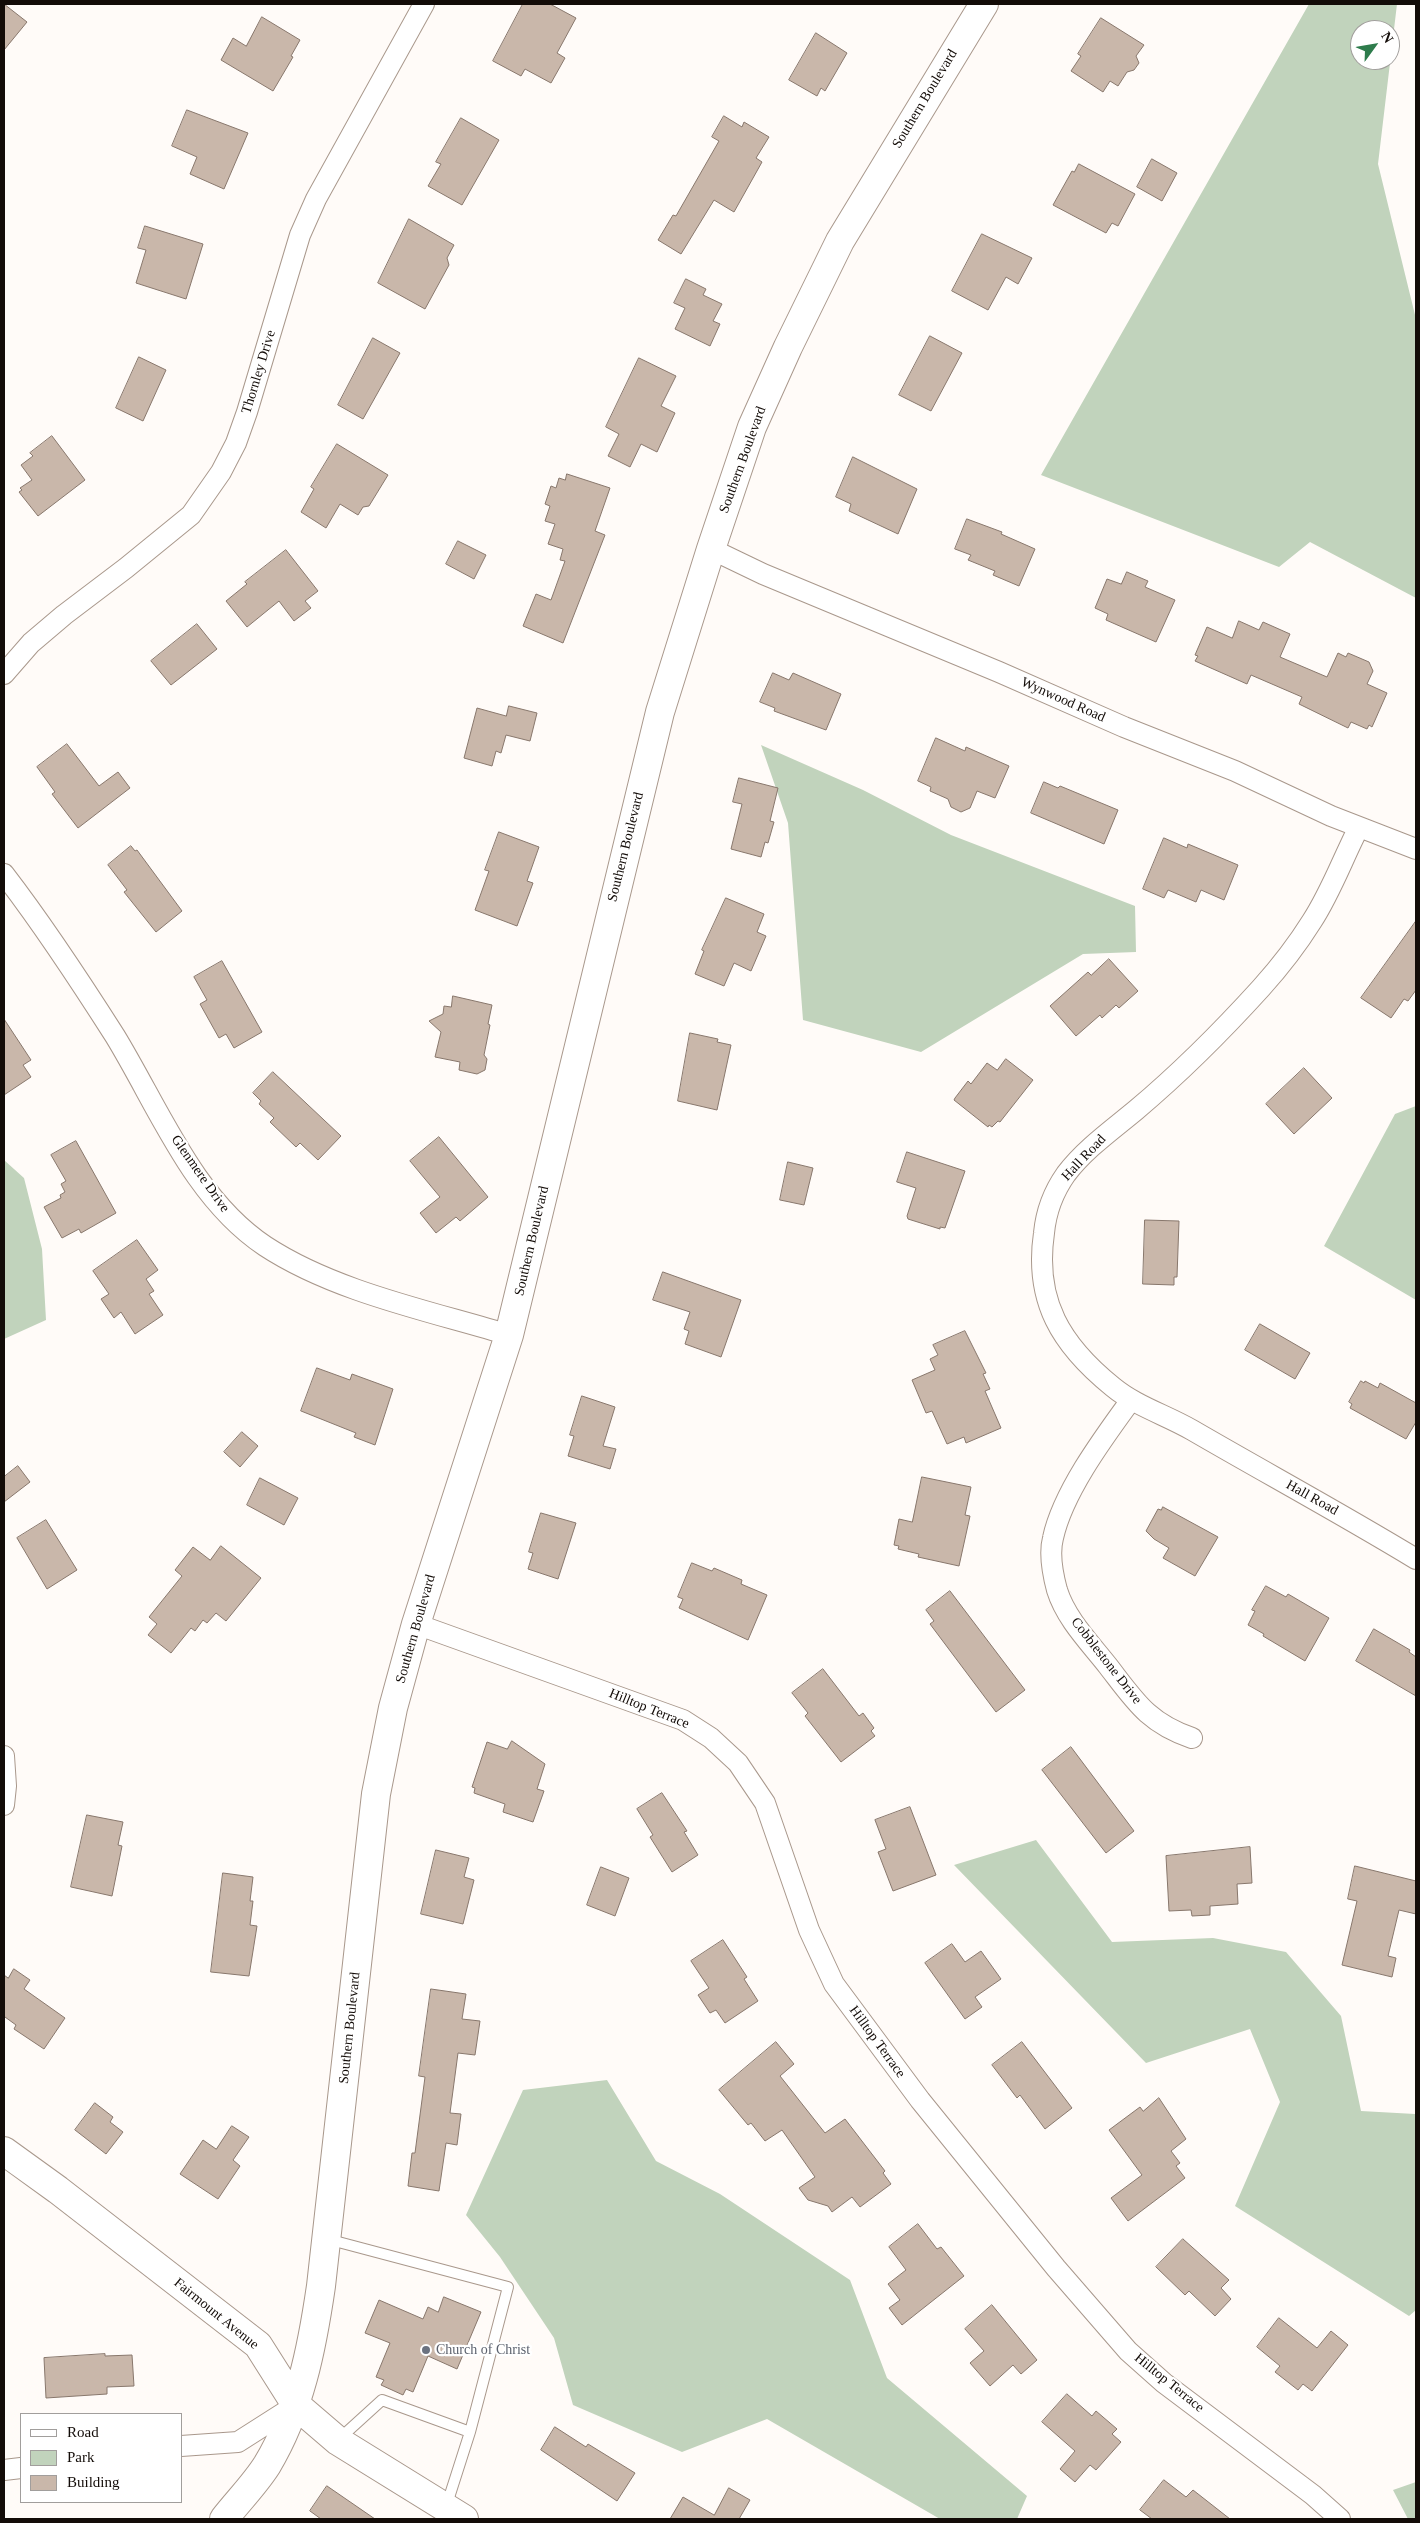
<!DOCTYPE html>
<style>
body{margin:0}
#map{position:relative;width:1420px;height:2523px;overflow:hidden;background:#fffbf8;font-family:Georgia,serif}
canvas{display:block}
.frame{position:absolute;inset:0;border:5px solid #130c08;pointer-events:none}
.legend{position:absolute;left:20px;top:2413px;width:162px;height:90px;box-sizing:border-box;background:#fff;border:1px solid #a19e9c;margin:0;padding:6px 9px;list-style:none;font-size:15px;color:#130c08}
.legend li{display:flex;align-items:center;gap:10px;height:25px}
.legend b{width:25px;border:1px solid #a19e9c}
.north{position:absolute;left:1350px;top:20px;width:50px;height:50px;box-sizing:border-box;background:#fff;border:1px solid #a19e9c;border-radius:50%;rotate:58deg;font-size:14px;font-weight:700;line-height:20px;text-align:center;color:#130c08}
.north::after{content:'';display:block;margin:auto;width:18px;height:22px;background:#2e7c4c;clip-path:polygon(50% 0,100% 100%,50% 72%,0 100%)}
</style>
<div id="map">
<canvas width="1420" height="2523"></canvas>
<div class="frame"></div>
<ul class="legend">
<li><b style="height:6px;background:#fff"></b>Road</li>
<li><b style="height:14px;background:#c1d3bc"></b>Park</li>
<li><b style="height:14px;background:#c9b7aa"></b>Building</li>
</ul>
<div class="north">N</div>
</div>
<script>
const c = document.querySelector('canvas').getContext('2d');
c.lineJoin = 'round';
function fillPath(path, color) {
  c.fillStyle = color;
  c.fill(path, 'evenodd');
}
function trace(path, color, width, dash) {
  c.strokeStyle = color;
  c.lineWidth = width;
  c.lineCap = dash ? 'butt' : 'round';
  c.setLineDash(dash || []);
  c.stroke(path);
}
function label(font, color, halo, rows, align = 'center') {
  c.font = font + ' Georgia,serif';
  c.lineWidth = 4.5;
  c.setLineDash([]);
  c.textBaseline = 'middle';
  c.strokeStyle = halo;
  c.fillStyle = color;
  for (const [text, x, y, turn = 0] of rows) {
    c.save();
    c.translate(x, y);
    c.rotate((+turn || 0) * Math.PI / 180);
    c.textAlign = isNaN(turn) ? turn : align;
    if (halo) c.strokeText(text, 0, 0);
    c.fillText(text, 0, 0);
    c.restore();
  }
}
fillPath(new Path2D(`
 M 1309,4 L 1397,4 L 1378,164 L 1416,319 L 1416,598 L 1310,542 L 1279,567 L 1041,475 ZM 1360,30 L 1390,30 L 1390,60 L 1360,60 Z
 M 761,745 L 863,790 L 951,835 L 1135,906 L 1136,952 L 1083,954 L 921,1052 L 803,1020 L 788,823 Z
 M 1416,1106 L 1416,1300 L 1324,1246 L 1395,1114 Z
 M 4,1160 L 24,1178 L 42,1249 L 46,1320 L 4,1339 Z
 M 1036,1840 L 1112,1942 L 1213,1938 L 1286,1952 L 1341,2016 L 1361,2111 L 1415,2114 L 1416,2117 L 1416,2310 L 1409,2316 L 1235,2206 L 1280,2102 L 1250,2029 L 1146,2063 L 954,1865 Z
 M 607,2080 L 656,2161 L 720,2194 L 850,2280 L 887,2378 L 1027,2496 L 1017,2519 L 940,2519 L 767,2419 L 682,2452 L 573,2405 L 554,2338 L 500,2257 L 466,2215 L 523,2090 Z
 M 1416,2482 L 1416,2519 L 1408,2519 L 1393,2490 Z`), '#c1d3bc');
const building = new Path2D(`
 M 4,4 L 27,22 L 4,50 Z
 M 523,4 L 550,4 L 576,18 L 557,53 L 565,58 L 551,83 L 525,69 L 521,76 L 493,61 Z
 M 262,17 L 300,40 L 291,56 L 293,57 L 273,91 L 221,60 L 233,38 L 246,46 Z
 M 1101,18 L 1144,45 L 1136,56 L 1139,63 L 1134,70 L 1127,72 L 1118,86 L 1110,81 L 1103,92 L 1071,71 L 1081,56 L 1078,54 Z
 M 816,33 L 847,53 L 825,91 L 821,88 L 817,96 L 789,80 Z
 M 187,110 L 248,133 L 224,189 L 190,174 L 197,157 L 172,146 Z
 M 724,116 L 742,127 L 744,122 L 769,137 L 756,158 L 762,162 L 734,212 L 714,200 L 681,254 L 658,240 L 673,215 L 676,216 L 719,141 L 712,137 Z
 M 461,118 L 499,140 L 462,205 L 428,186 L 441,164 L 436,162 Z
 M 1152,159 L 1177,173 L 1162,201 L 1137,187 Z
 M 1079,164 L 1135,194 L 1118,226 L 1112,223 L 1106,233 L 1053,205 L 1072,171 L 1074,172 Z
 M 409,219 L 454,245 L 447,258 L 449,265 L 425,309 L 378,283 Z
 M 145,226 L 203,244 L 186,299 L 136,283 L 146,250 L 138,248 Z
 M 982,234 L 1032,258 L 1018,284 L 1006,277 L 988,310 L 952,291 Z
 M 686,279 L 706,289 L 703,295 L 722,304 L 713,321 L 720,324 L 710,346 L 675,329 L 685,308 L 674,303 Z
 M 930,336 L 962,353 L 931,411 L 899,395 Z
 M 373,338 L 400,353 L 363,419 L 338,405 Z
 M 139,357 L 166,370 L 143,421 L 116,408 Z
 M 639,358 L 676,376 L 661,406 L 675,413 L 657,452 L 641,444 L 630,467 L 608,456 L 619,434 L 606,427 Z
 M 52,436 L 85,480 L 38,516 L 19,492 L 22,490 L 20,488 L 32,480 L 21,465 L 33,456 L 30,453 Z
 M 337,444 L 388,475 L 369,506 L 363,507 L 358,515 L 340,504 L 326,528 L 301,512 L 314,489 L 311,487 Z
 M 853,457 L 917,489 L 898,534 L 849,511 L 851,504 L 836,497 Z
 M 567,474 L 610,488 L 595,531 L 605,535 L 563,643 L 523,626 L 536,594 L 551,600 L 565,561 L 560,560 L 563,549 L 548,544 L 555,524 L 545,521 L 550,506 L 545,504 L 551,486 L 556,488 L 559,478 L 565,480 Z
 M 967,519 L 1002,532 L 1001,534 L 1035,549 L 1019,586 L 993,575 L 995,571 L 968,560 L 971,555 L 955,549 Z
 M 458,541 L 486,555 L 474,579 L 446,564 Z
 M 286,550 L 318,591 L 305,601 L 311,608 L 294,621 L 279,601 L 247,627 L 226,601 L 247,584 L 245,582 Z
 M 1127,572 L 1148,581 L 1145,587 L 1175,600 L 1156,642 L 1106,620 L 1108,614 L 1095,608 L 1107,579 L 1121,584 Z
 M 1239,621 L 1259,630 L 1263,622 L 1290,634 L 1280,657 L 1327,677 L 1338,653 L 1346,657 L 1348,653 L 1369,662 L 1373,671 L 1367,684 L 1387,693 L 1372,727 L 1369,725 L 1367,729 L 1351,722 L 1348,728 L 1299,704 L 1302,697 L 1251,675 L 1247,684 L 1195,661 L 1198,656 L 1195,655 L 1207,627 L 1232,638 Z
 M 197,624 L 217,649 L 171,685 L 151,661 Z
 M 773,673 L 789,680 L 793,673 L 841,694 L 826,730 L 774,711 L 775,708 L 760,702 Z
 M 509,706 L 537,713 L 530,741 L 506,735 L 501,753 L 496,751 L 492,766 L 464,758 L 477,708 L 506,716 Z
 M 936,738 L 965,751 L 966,747 L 1009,766 L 995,798 L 977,791 L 970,808 L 961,812 L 951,807 L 948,799 L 930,791 L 931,787 L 918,781 Z
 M 67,744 L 99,786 L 118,772 L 130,788 L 78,828 L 52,794 L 55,792 L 37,767 Z
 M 739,778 L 778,788 L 770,821 L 774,822 L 768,843 L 765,842 L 761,857 L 731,849 L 742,804 L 733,802 Z
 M 1044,782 L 1058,788 L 1060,786 L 1118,810 L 1104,844 L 1031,813 Z
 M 499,832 L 539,847 L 527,881 L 533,883 L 517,926 L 475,910 L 489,871 L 485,870 Z
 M 1164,838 L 1187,848 L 1188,844 L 1238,865 L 1224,900 L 1201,890 L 1196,902 L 1168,890 L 1164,898 L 1143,889 Z
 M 131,846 L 135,851 L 137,850 L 182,911 L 156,932 L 124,892 L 127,890 L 108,865 Z
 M 726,898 L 764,914 L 757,932 L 766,936 L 751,971 L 734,963 L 724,986 L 695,974 L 704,951 L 702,950 Z
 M 1416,921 L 1416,990 L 1408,1001 L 1404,999 L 1391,1018 L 1361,998 Z
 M 1109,959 L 1138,991 L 1119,1008 L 1116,1005 L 1102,1018 L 1100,1015 L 1076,1036 L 1050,1006 L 1088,972 L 1091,975 Z
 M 222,961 L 262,1032 L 234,1048 L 226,1034 L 219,1038 L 200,1004 L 207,1000 L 194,977 Z
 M 453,996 L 492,1005 L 488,1024 L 490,1025 L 484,1055 L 487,1059 L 485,1070 L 477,1074 L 459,1070 L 460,1062 L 435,1057 L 441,1032 L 429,1021 L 443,1014 L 444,1006 L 451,1007 Z
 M 4,1019 L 31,1060 L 23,1065 L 31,1077 L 4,1095 Z
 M 690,1033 L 718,1039 L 717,1042 L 731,1045 L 717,1110 L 678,1101 Z
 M 1006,1059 L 1033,1080 L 1000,1122 L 998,1121 L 992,1127 L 989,1125 L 988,1127 L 954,1100 L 955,1098 L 968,1081 L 971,1084 L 987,1063 L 997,1070 Z
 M 1304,1068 L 1332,1098 L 1294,1134 L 1266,1104 Z
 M 273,1072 L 341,1136 L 318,1160 L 300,1143 L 296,1147 L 270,1122 L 274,1118 L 259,1104 L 261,1101 L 253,1093 Z
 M 439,1137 L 488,1197 L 460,1221 L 456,1217 L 436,1233 L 420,1213 L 440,1197 L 410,1161 Z
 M 76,1141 L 116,1213 L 81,1233 L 79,1229 L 62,1238 L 44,1207 L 61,1198 L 60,1195 L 65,1192 L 61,1184 L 66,1181 L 51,1155 Z
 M 907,1152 L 965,1171 L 945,1228 L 940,1227 L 940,1229 L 908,1219 L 907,1216 L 916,1188 L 897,1182 Z
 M 788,1162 L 813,1168 L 804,1205 L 780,1200 Z
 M 1145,1220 L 1179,1221 L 1177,1277 L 1174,1277 L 1174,1285 L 1143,1284 Z
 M 137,1240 L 158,1270 L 146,1279 L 154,1291 L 149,1294 L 163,1315 L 135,1334 L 121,1312 L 114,1318 L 101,1299 L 109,1294 L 93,1271 Z
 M 663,1272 L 741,1300 L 721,1357 L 685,1344 L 689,1331 L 684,1329 L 690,1312 L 653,1300 Z
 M 1260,1324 L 1310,1353 L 1295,1379 L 1245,1350 Z
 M 965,1331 L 986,1373 L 983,1374 L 990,1389 L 985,1391 L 1001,1428 L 966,1443 L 964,1437 L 947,1444 L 932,1411 L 926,1413 L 912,1380 L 935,1370 L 930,1359 L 938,1355 L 933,1345 Z
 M 317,1368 L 350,1380 L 352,1374 L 393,1389 L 375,1445 L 354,1437 L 356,1433 L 301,1411 Z
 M 1361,1381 L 1364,1383 L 1365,1381 L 1378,1388 L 1380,1383 L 1416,1403 L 1416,1422 L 1406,1439 L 1350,1408 L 1352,1404 L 1349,1402 Z
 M 582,1396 L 615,1407 L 603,1446 L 616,1449 L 610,1469 L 568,1456 L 574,1436 L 570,1435 Z
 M 242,1432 L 258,1446 L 240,1467 L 224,1452 Z
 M 18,1466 L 30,1482 L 4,1502 L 4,1477 Z
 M 922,1477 L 971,1487 L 965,1515 L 970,1516 L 959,1566 L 918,1557 L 919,1554 L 898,1549 L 899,1546 L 894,1545 L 899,1519 L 912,1522 Z
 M 260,1478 L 298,1498 L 284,1525 L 247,1505 Z
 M 1163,1507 L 1218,1537 L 1195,1576 L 1163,1558 L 1169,1548 L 1154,1539 L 1146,1531 L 1158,1509 L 1161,1510 Z
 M 541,1513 L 576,1523 L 558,1579 L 528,1569 L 533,1553 L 529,1552 Z
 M 46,1520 L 77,1570 L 47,1589 L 17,1538 Z
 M 221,1546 L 261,1578 L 226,1621 L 216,1613 L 207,1623 L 203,1620 L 195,1631 L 191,1628 L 171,1653 L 148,1635 L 157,1624 L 149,1617 L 182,1576 L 175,1570 L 193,1547 L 210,1560 Z
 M 692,1563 L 712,1571 L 714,1568 L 742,1580 L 741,1584 L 767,1595 L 748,1640 L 679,1608 L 683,1599 L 678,1597 Z
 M 1266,1586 L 1286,1597 L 1288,1594 L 1329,1618 L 1305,1661 L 1263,1636 L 1264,1634 L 1248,1625 L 1255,1611 L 1252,1610 Z
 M 950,1591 L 1025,1690 L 996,1712 L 930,1624 L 934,1621 L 926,1610 Z
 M 1374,1629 L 1410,1650 L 1409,1652 L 1416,1657 L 1416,1696 L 1356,1661 Z
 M 823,1669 L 859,1716 L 863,1713 L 874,1728 L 871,1731 L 875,1736 L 841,1762 L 805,1716 L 808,1713 L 792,1693 Z
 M 512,1741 L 545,1764 L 537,1789 L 544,1791 L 533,1822 L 503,1812 L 505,1804 L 474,1793 L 475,1788 L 472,1787 L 487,1742 L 507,1749 Z
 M 1071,1747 L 1134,1831 L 1106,1853 L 1042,1770 Z
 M 662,1793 L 687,1831 L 684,1832 L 698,1855 L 672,1872 L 650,1837 L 653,1835 L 637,1809 Z
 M 910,1807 L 936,1875 L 893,1891 L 878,1852 L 886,1849 L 875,1820 Z
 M 87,1815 L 123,1822 L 118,1845 L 122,1846 L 112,1896 L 71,1887 Z
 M 1250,1847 L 1252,1883 L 1237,1884 L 1238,1904 L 1210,1906 L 1210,1915 L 1192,1916 L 1191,1910 L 1169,1911 L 1166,1856 Z
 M 436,1850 L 469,1858 L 464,1877 L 474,1880 L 463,1924 L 421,1914 Z
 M 1355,1866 L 1416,1881 L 1416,1914 L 1399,1910 L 1388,1956 L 1396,1958 L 1392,1977 L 1342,1965 L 1357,1901 L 1348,1899 Z
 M 601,1867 L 629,1878 L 615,1916 L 587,1905 Z
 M 223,1873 L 253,1877 L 250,1901 L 253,1901 L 250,1925 L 257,1926 L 249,1976 L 211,1972 Z
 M 723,1940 L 747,1977 L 744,1979 L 758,2001 L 725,2023 L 716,2010 L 710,2013 L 698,1995 L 709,1988 L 691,1961 Z
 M 952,1944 L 965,1962 L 981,1951 L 1001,1979 L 975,1997 L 982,2007 L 965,2019 L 925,1963 Z
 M 14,1969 L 30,1980 L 24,1989 L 65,2018 L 44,2049 L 14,2029 L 16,2025 L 5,2017 L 4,2018 L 4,1975 L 8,1978 Z
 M 431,1989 L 466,1994 L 462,2019 L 480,2021 L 475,2055 L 458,2053 L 450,2113 L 461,2114 L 457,2145 L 446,2143 L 439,2191 L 408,2186 L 412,2153 L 415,2153 L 425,2077 L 419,2076 Z
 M 776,2042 L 794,2064 L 780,2076 L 825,2133 L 845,2119 L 885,2171 L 883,2173 L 891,2184 L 860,2207 L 852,2197 L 832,2212 L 828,2206 L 808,2200 L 799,2188 L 815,2177 L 782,2130 L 765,2141 L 751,2123 L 748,2125 L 719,2090 Z
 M 1022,2042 L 1072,2108 L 1045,2129 L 1020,2095 L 1017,2098 L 992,2065 Z
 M 1159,2098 L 1186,2139 L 1171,2151 L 1180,2163 L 1176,2166 L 1185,2178 L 1128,2221 L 1111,2198 L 1142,2175 L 1109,2130 L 1140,2107 L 1143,2111 Z
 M 95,2103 L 113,2117 L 110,2122 L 123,2132 L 106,2154 L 75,2130 Z
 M 232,2126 L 249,2137 L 233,2160 L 240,2166 L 218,2199 L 180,2174 L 203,2140 L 216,2149 Z
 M 918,2224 L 937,2249 L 941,2247 L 964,2276 L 902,2325 L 889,2308 L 900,2300 L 888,2284 L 906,2270 L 889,2247 Z
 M 1183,2239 L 1229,2280 L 1221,2288 L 1231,2299 L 1215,2316 L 1189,2291 L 1185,2295 L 1156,2267 Z
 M 444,2297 L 481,2312 L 457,2369 L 428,2356 L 413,2392 L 406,2389 L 403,2395 L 381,2385 L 384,2380 L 376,2377 L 390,2343 L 365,2333 L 379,2300 L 423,2319 L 428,2307 L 438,2312 Z
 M 992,2305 L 1037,2360 L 1021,2374 L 1013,2365 L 990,2386 L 970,2363 L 984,2351 L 965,2329 Z
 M 1279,2318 L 1317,2348 L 1331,2331 L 1348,2345 L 1312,2391 L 1303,2384 L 1298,2390 L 1275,2372 L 1280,2366 L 1257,2347 Z
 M 105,2354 L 105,2356 L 132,2355 L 134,2386 L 107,2387 L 107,2394 L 46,2398 L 44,2358 Z
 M 1067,2394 L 1092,2416 L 1096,2411 L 1117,2429 L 1112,2434 L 1121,2442 L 1096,2470 L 1090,2465 L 1075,2482 L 1060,2469 L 1075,2451 L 1042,2422 Z
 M 555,2427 L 586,2447 L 588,2444 L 635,2473 L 617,2501 L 541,2450 Z
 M 1164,2480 L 1186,2497 L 1193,2490 L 1230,2519 L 1152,2519 L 1140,2510 Z
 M 327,2486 L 375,2519 L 321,2519 L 310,2511 Z
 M 729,2488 L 750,2500 L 739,2519 L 670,2519 L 683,2497 L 714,2515 Z`);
fillPath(building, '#c9b7aa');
trace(building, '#88776c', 1);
const service = new Path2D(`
 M 327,2239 L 508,2287 L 470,2432 L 446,2507
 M 338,2440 L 382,2400 L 470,2432`);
const minor = new Path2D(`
 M 711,549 L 763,574 L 999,672 L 1124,727 L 1235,771 L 1331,816 L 1416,849
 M 4,674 L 31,643 L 64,615 L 126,568 L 191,515 L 221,472 L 236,443 L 247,412 L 300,235 L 316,199 L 424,4
 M 1359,827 C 1343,858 1331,892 1312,921 C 1297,945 1279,968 1261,988 C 1222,1031 1180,1073 1136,1110 C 1112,1130 1085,1149 1066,1174 C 1054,1191 1046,1212 1044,1233 C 1034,1301 1061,1345 1113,1387 C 1136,1406 1166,1415 1192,1430 C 1266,1473 1342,1514 1416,1559
 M 4,874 C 44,926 80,981 115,1036 C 159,1108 193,1198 265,1246 C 335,1292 430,1311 509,1335
 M 1131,1400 C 1104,1437 1063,1492 1053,1538 C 1049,1553 1053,1575 1057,1590 C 1066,1619 1090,1643 1108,1666 C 1135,1701 1148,1723 1192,1738
 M 416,1624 L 683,1720 L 711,1738 L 738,1763 L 765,1803 L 809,1930 L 834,1984 L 920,2100 L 1056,2268 L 1128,2351 L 1164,2383 L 1313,2495 L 1340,2519
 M 4,1756 L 6,1786 L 4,1805
 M 181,2446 L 238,2442 L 296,2405
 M 4,2470 L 21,2468`);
const secondary = new Path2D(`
 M 4,2151 L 58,2190 L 258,2345 L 296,2405 L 338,2441 L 464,2519
 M 224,2519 C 238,2501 255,2484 267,2465 C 300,2410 312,2348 321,2286 L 376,1794 L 393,1708 L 416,1624 L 509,1335 L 660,712 L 711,549 L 752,427 L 788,347 L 840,241 L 984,4`);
trace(service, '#a9988c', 12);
trace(minor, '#a9988c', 22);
trace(secondary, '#a9988c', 30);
trace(service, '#fff', 10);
trace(minor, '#fff', 20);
trace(secondary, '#fff', 28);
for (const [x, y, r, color] of [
 [426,2350,5,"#6b7280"]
]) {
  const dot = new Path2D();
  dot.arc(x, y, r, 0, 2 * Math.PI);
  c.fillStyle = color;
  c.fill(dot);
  trace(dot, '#fff', 2);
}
label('14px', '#130c08', '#fff', [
 ["Southern Boulevard",925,99,-59],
 ["Thornley Drive",259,372,-73],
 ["Southern Boulevard",743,460,-70],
 ["Wynwood Road",1063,700,24],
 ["Southern Boulevard",626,847,-76],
 ["Hall Road",1084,1158,-47],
 ["Glenmere Drive",200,1174,55],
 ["Southern Boulevard",532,1241,-77],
 ["Hall Road",1312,1498,29],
 ["Southern Boulevard",416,1629,-74],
 ["Cobblestone Drive",1106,1661,52],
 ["Hilltop Terrace",649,1709,22],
 ["Southern Boulevard",350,2028,-84],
 ["Hilltop Terrace",877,2042,54],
 ["Fairmount Avenue",216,2314,39],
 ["Hilltop Terrace",1169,2383,39]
]);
label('14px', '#5b616d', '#fff', [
 ["Church of Christ",436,2350]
], 'left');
</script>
